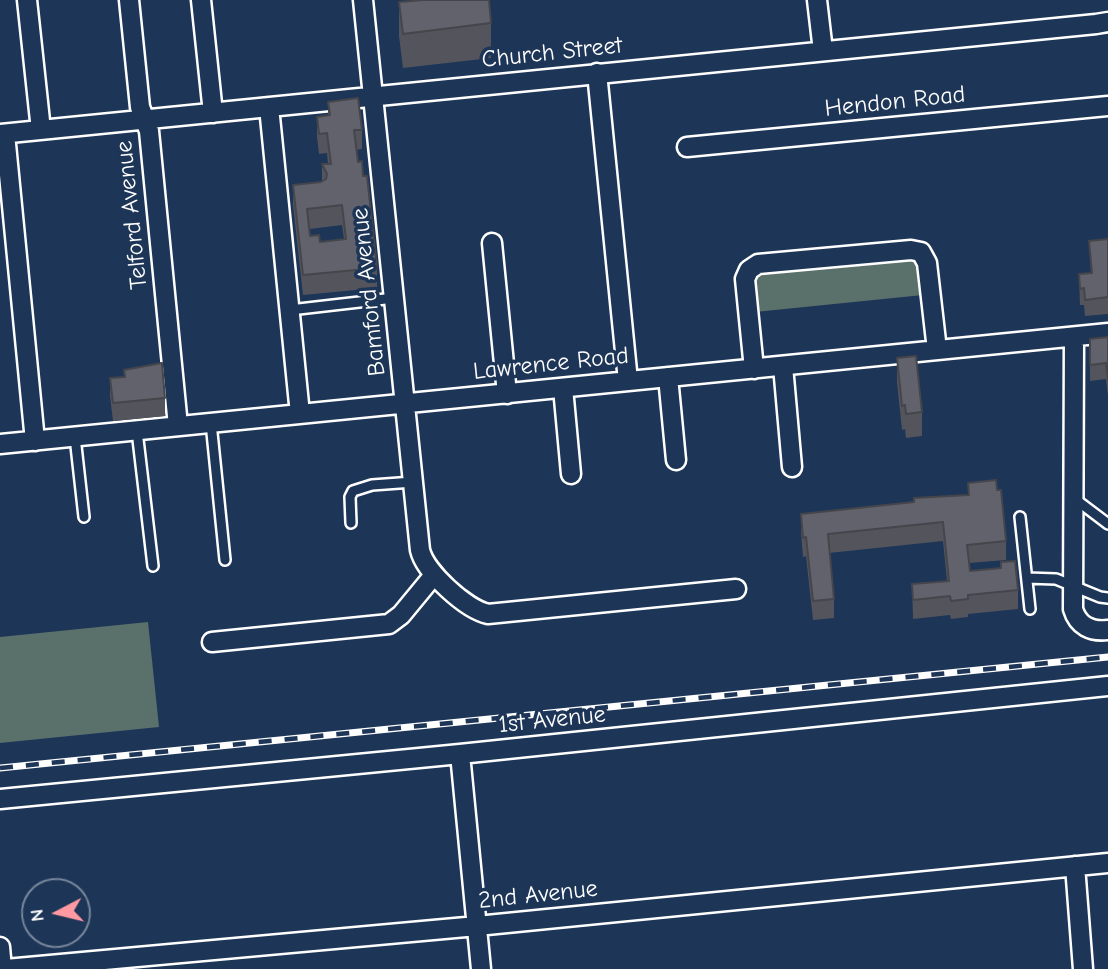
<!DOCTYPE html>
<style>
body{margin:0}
#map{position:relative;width:1108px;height:969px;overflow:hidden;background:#1d3557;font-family:"Comic Neue",sans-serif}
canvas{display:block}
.north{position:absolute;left:21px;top:878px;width:70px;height:70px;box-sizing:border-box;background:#1d3557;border:2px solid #77869a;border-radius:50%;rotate:263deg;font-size:19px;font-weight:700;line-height:28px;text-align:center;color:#fff}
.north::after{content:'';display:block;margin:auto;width:24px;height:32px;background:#ff9aa2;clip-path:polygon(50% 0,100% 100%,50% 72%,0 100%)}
</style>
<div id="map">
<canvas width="1108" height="969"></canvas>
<div class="north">N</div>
</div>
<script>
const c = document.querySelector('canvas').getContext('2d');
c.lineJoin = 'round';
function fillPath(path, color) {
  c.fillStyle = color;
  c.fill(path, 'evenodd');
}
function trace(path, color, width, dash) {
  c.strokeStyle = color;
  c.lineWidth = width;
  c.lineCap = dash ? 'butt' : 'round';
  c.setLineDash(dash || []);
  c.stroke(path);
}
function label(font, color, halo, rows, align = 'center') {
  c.font = font + ' "Comic Neue",sans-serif';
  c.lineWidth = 7;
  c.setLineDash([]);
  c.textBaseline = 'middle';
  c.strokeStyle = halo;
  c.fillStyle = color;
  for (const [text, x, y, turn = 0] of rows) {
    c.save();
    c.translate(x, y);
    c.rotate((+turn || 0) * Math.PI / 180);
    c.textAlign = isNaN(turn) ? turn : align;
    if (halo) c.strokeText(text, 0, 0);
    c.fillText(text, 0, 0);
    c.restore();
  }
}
fillPath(new Path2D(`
 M 912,256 L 920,265 L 923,295 L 755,312 L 752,281 L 759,272 Z
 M 148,622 L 159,727 L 0,743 L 0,637 Z`), '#5a706b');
const lane = new Path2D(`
 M 290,310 L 394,298
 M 211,423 L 225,560
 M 137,431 L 153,566
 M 75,437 L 84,517
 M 1075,499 L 1108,524
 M 1020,517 L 1030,609
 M 351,523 L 350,497 L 353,491 L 372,485 L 413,482
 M 1027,578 L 1056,579 L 1100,597 L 1108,598`);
const street = new Path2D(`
 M 27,0 L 41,130
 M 129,0 L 140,107 L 149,131 L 178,426
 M 201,0 L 213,113
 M 363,0 L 420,550 C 425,572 466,609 488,614 L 736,589
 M 817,0 L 823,51
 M 597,73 L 628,381
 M 269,107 L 300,414
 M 0,134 L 1096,24 L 1108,22
 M 5,134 L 35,441
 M 687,147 L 1108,106
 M 492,243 L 507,394
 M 1074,337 L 1073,609 C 1078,626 1091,632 1108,630
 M 783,366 L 792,467
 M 754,369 L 745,279 L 749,270 L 758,264 L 911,250 L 921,252 L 927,263 L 937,350
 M 668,377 L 676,460
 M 563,388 L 571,474
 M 0,444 L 1108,333
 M 212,642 L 389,624 L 401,615 L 434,575
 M 460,754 L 481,969
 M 0,799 L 460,754 L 1108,686
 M 1075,866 L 1083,969
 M 0,947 L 2,969
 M 6,969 L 477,926 L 1108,863`);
trace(lane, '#fff', 14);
trace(street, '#fff', 23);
trace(lane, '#1d3557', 9);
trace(street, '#1d3557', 18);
const rail = new Path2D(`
 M 0,768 L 1108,657`);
trace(rail, '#fff', 7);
trace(rail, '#1d3557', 4.5, [13]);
fillPath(new Path2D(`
 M 399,2 L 491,23 L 491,58 L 403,68 L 399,36 Z
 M 328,102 L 362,130 L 362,149 L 356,150 L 358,162 L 363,176 L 377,268 L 377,288 L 303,295 L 293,205 L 293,185 L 321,182 L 322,181 L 322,164 L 328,164 L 327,153 L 319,154 L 317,137 L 317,117 L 328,115 ZM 342,225 L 344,239 L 320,242 L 310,236 L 310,229 Z
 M 1108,239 L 1108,314 L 1085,316 L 1084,305 L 1080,305 L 1079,274 L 1091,273 L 1089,241 Z
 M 1108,337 L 1108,396 L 1106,379 L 1090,381 L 1090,339 Z
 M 897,358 L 922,412 L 922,436 L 906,438 L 905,429 L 902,430 L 897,382 Z
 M 124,370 L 165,398 L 165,416 L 113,421 L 110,396 L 110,378 L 124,377 Z
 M 968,483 L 997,490 L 1006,541 L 1006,560 L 969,563 L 970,571 L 1001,569 L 1001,562 L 1018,590 L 1018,609 L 968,614 L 968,617 L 951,619 L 950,615 L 913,619 L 912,584 L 947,581 L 943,541 L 829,553 L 834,599 L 834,618 L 813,620 L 806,556 L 803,557 L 801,533 L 801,514 L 914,502 L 968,495 Z`), '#54545d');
const building = new Path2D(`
 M 423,0 L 489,0 L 491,23 L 403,34 L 399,2 Z
 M 358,98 L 362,130 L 354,130 L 358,162 L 362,161 L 363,176 L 367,176 L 377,268 L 303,275 L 293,185 L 321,182 L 326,179 L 327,174 L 322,164 L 331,164 L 327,133 L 319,134 L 317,117 L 330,115 L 328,102 ZM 342,205 L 346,239 L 320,242 L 319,235 L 310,236 L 307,209 Z
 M 1108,239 L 1108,297 L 1085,300 L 1084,288 L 1080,289 L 1079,274 L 1092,273 L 1089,241 Z
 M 1108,337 L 1108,380 L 1106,363 L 1090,365 L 1090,339 Z
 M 916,356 L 922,412 L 906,414 L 905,405 L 902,406 L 897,358 Z
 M 162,363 L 165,398 L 113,403 L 110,378 L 125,377 L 124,370 Z
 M 996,480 L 997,490 L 1001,490 L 1006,541 L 967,545 L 970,571 L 1001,568 L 1001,562 L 1015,561 L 1018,590 L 968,595 L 968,599 L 951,601 L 950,596 L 913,600 L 912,584 L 949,581 L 943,522 L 828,534 L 834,599 L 813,601 L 806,537 L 803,538 L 801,514 L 914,502 L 914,498 L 969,495 L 968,483 Z`);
fillPath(building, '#62626c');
trace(building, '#45454c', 2);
label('24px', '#fff', '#1d3557', [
 ["Church Street",552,53,-6],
 ["Hendon Road",895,102,-6],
 ["Telford Avenue",132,215,-96],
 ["Bamford Avenue",369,292,-96],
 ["Lawrence Road",551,364,-6],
 ["1st Avenue",552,720,-6],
 ["2nd Avenue",538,895,-6]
]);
</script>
